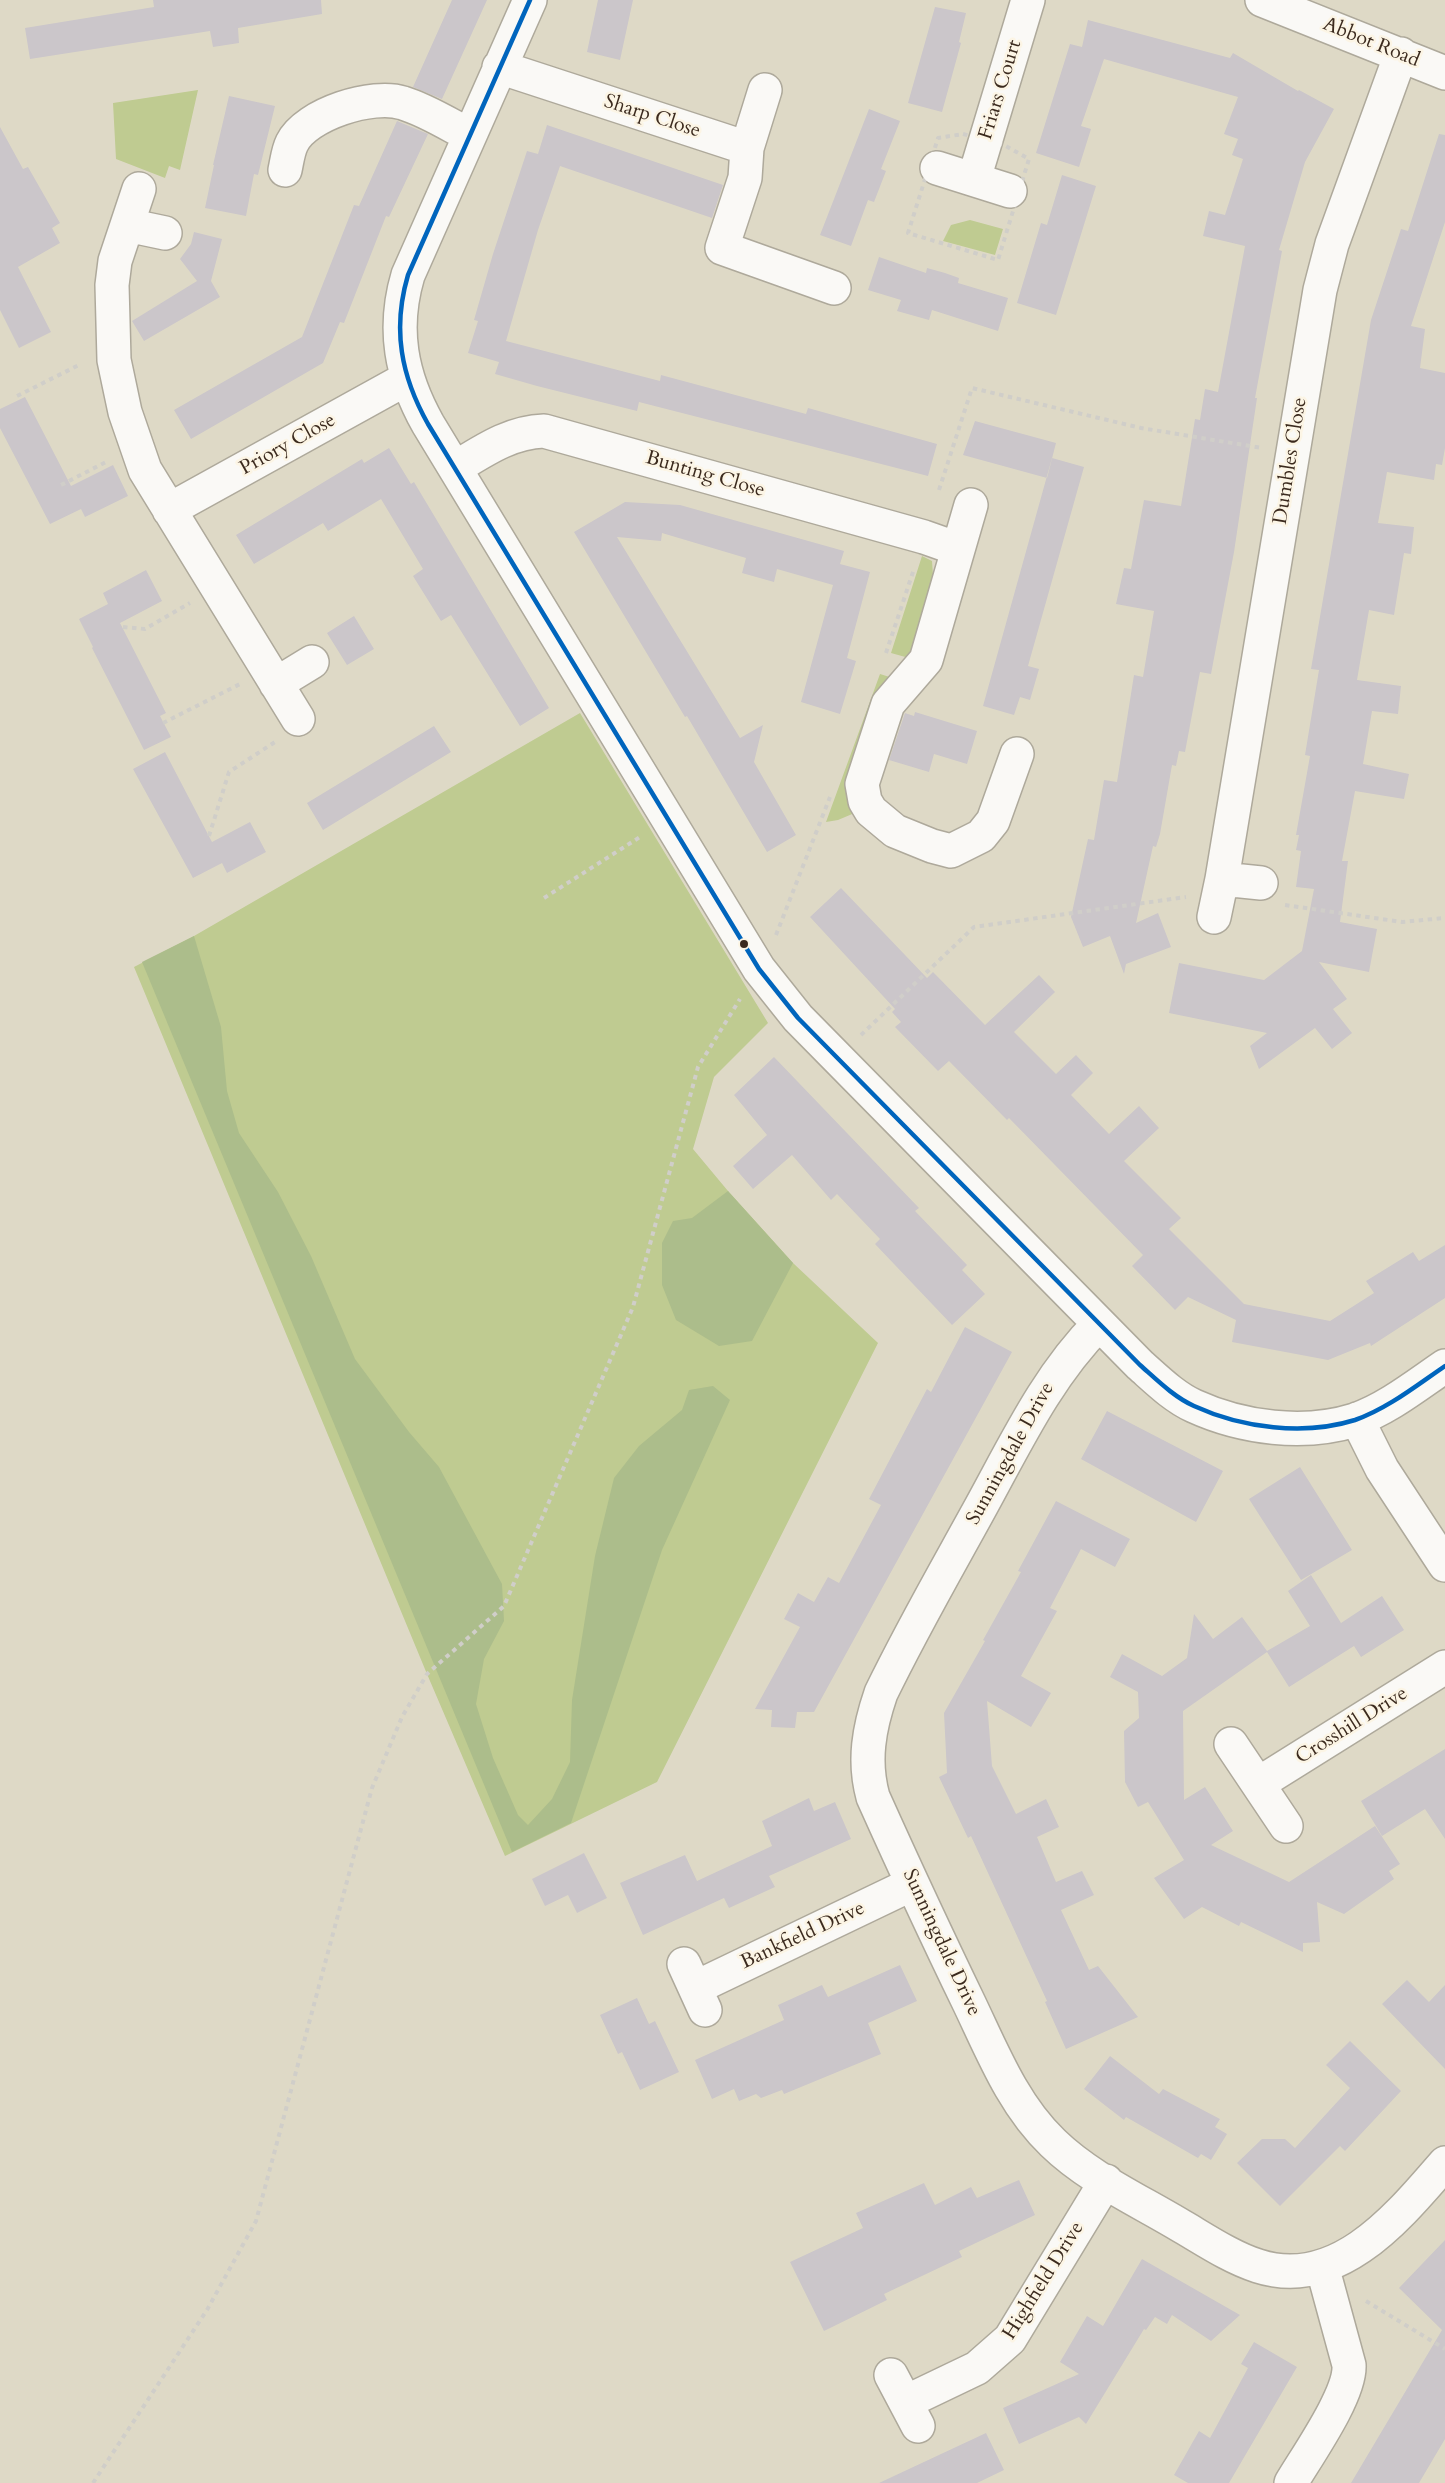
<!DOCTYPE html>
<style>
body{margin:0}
canvas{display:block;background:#ded9c6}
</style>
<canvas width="1445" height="2483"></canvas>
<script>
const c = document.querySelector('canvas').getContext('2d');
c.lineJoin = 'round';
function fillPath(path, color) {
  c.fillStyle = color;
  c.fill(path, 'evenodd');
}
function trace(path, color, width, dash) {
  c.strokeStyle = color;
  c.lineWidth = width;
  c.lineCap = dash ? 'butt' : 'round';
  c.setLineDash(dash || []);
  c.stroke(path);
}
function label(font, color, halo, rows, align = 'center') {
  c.font = font + ' Cardo,serif';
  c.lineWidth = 5;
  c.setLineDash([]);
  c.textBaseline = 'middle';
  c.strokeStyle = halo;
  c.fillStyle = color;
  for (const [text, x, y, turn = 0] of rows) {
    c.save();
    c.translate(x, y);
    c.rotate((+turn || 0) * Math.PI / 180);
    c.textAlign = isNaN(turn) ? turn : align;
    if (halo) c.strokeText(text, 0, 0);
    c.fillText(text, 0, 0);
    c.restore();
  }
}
fillPath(new Path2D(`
 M 198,90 L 180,170 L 169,166 L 165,178 L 116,159 L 113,103 Z
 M 970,220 L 1003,229 L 995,255 L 943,241 L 951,225 Z
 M 922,556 L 932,561 L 933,575 L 909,658 L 891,653 Z
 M 880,674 L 896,679 L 857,812 L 838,820 L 826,822 Z
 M 580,713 L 768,1023 L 714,1077 L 693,1149 L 728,1191 L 793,1263 L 878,1343 L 657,1782 L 505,1856 L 427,1674 L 134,967 L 194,936 Z`), '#bfcb91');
fillPath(new Path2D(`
 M 194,936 L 221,1027 L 227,1091 L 239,1133 L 278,1192 L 311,1256 L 355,1359 L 409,1432 L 439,1467 L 502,1584 L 504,1621 L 484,1659 L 476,1704 L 493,1758 L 518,1815 L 528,1825 L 552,1799 L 570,1762 L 572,1700 L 595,1556 L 614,1478 L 639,1446 L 682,1410 L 689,1390 L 713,1386 L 730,1400 L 662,1550 L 571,1823 L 512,1852 L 142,962 Z
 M 728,1191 L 793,1263 L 752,1341 L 719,1346 L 676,1320 L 662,1285 L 662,1243 L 673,1221 L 692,1218 Z`), '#acbd8b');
fillPath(new Path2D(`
 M 153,0 L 321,0 L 322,14 L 238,28 L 239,43 L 213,47 L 210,31 L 30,59 L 25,28 L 154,7 Z
 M 452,0 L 487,0 L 442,99 L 413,87 Z
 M 598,0 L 633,0 L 620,60 L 587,52 Z
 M 935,7 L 966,13 L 959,42 L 961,43 L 942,112 L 908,103 Z
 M 1088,20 L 1230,58 L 1233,53 L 1298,91 L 1299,90 L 1334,109 L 1305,162 L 1279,250 L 1282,251 L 1255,398 L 1257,398 L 1234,552 L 1211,674 L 1200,672 L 1185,752 L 1179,751 L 1176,766 L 1172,765 L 1160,834 L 1156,847 L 1153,846 L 1136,923 L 1158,913 L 1171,947 L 1126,964 L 1124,974 L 1110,936 L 1083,947 L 1071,917 L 1088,839 L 1094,840 L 1104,780 L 1117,782 L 1134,675 L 1143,677 L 1154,611 L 1116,604 L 1124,568 L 1131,569 L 1144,500 L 1181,506 L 1195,419 L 1200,420 L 1205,389 L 1218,392 L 1245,246 L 1203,236 L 1209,211 L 1225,215 L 1243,159 L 1232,155 L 1238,139 L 1224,134 L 1238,97 L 1104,59 L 1081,126 L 1091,129 L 1079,167 L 1036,153 L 1070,44 L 1082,47 Z
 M 229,96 L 275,106 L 258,175 L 254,174 L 246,216 L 205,208 L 214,165 L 213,165 Z
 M 869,109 L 900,121 L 881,169 L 886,171 L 874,202 L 868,200 L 851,246 L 820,235 Z
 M 397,121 L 428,134 L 389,217 L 386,216 L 344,323 L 340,322 L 323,363 L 191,439 L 174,410 L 302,337 L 354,205 L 359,206 Z
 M 547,125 L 723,185 L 712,218 L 560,166 L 538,230 L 506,341 L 660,381 L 661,375 L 806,414 L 808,408 L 937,444 L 928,476 L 639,402 L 637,411 L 537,386 L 495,374 L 499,362 L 468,353 L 478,321 L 474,320 L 493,254 L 527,151 L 538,154 Z
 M 0,127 L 23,169 L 28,167 L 60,223 L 52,228 L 60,243 L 18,267 L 51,332 L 19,348 L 0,310 Z
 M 1439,134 L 1445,135 L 1445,222 L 1411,326 L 1425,329 L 1420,368 L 1445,373 L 1445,448 L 1442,465 L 1436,464 L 1434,480 L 1387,472 L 1378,523 L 1414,527 L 1411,554 L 1404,553 L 1394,615 L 1369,610 L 1357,680 L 1401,686 L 1398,714 L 1372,711 L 1363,764 L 1409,774 L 1404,799 L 1355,791 L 1342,861 L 1348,861 L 1340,922 L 1377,929 L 1369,972 L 1319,962 L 1347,999 L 1333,1009 L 1352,1033 L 1332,1049 L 1315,1028 L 1259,1069 L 1250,1046 L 1267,1033 L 1169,1013 L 1179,963 L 1264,980 L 1302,951 L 1314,889 L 1296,887 L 1301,851 L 1296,850 L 1299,835 L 1296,835 L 1310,756 L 1305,755 L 1319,670 L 1311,669 L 1371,320 L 1401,229 L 1408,231 Z
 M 1062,175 L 1096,186 L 1056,315 L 1017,303 L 1041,223 L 1047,225 Z
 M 194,232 L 222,239 L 211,281 L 220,297 L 144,341 L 132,321 L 197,281 L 180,259 L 191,244 Z
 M 879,257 L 926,273 L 927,268 L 945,273 L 959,278 L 958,283 L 1008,298 L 998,331 L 932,310 L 929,320 L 897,311 L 901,300 L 868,290 Z
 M 25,397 L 71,486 L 113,465 L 128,496 L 85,517 L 81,509 L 50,524 L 0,428 L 0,409 Z
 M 975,421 L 1056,443 L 1047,478 L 963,455 Z
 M 389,448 L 411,484 L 414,482 L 549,708 L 520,726 L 451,615 L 441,621 L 413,576 L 423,569 L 381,499 L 328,531 L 323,523 L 254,564 L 236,535 L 362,459 L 364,463 Z
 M 1052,458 L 1084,467 L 1028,666 L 1039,669 L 1030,700 L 1020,697 L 1014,715 L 983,706 Z
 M 625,502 L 680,505 L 844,551 L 840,564 L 870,572 L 847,658 L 856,661 L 840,714 L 801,702 L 833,585 L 777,569 L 774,582 L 742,573 L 746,558 L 662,533 L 661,541 L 617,537 L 740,738 L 763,725 L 754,762 L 796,835 L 767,852 L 687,716 L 685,717 L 574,532 Z
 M 146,570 L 162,601 L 120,623 L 166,713 L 160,716 L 171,737 L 144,750 L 92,648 L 93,647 L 79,619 L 108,604 L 103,593 Z
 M 354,616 L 374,649 L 347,665 L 327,633 Z
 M 915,712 L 977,731 L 967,764 L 934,754 L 929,772 L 889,760 L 905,713 L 914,716 Z
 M 434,726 L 451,752 L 323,830 L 307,803 Z
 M 165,752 L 212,842 L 250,822 L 266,852 L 227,873 L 222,863 L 193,878 L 133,769 Z
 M 841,888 L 927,978 L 933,972 L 985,1025 L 1039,975 L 1055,992 L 1014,1032 L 1056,1074 L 1076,1055 L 1093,1073 L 1071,1095 L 1109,1134 L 1139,1106 L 1159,1128 L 1124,1161 L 1181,1218 L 1169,1229 L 1244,1304 L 1330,1321 L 1374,1293 L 1366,1281 L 1413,1252 L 1419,1261 L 1445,1245 L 1445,1298 L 1371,1346 L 1370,1343 L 1328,1360 L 1232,1342 L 1236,1320 L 1188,1297 L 1175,1310 L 1132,1266 L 1143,1255 L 1009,1118 L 1007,1120 L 949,1061 L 938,1071 L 895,1027 L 901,1022 L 892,1012 L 895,1009 L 810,917 Z
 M 774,1057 L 919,1208 L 915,1211 L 967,1265 L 962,1270 L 985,1294 L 952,1325 L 875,1244 L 880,1239 L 837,1194 L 831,1200 L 792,1155 L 753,1189 L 733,1166 L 767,1135 L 734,1095 Z
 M 965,1327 L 1012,1352 L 814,1712 L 797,1712 L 795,1728 L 771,1727 L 772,1710 L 755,1709 L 800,1627 L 784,1619 L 798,1593 L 814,1602 L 828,1577 L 839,1583 L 881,1505 L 869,1499 L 927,1389 L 931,1392 Z
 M 1107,1411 L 1223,1471 L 1196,1522 L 1081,1459 Z
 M 1300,1467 L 1352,1550 L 1301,1580 L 1249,1499 Z
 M 1056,1501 L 1130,1539 L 1115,1567 L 1081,1549 L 1050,1608 L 1057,1611 L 1021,1676 L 1051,1693 L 1031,1727 L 987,1701 L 992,1766 L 1016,1814 L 1046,1799 L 1059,1827 L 1037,1837 L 1056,1882 L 1082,1871 L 1094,1895 L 1061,1910 L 1089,1970 L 1098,1966 L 1138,2017 L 1066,2049 L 1045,2002 L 1047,2001 L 971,1836 L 968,1838 L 939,1777 L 947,1773 L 944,1713 L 985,1641 L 983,1640 L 1021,1572 L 1018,1571 Z
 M 1311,1575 L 1341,1623 L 1382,1596 L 1404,1630 L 1361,1657 L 1354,1646 L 1289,1687 L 1267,1652 L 1183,1711 L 1184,1800 L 1205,1787 L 1233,1831 L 1211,1845 L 1289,1882 L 1375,1826 L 1400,1864 L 1389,1871 L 1394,1879 L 1344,1914 L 1317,1902 L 1320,1942 L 1303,1943 L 1303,1952 L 1241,1922 L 1239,1926 L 1202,1907 L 1184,1919 L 1154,1878 L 1184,1860 L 1148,1802 L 1138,1807 L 1125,1782 L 1124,1731 L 1139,1718 L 1138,1692 L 1110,1677 L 1122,1654 L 1162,1676 L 1187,1658 L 1194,1614 L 1213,1639 L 1242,1617 L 1267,1651 L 1310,1626 L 1288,1591 Z
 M 1445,1749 L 1445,1839 L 1425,1809 L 1382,1836 L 1361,1801 Z
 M 809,1798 L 814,1811 L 835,1802 L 851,1839 L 769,1876 L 775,1887 L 729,1908 L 724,1898 L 643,1935 L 620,1883 L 685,1855 L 697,1881 L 772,1846 L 762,1821 Z
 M 584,1853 L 607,1898 L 577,1913 L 568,1895 L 545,1906 L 532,1879 Z
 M 900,1965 L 917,2001 L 868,2023 L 881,2054 L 784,2094 L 782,2090 L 761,2098 L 756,2094 L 739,2101 L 734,2089 L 712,2099 L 695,2060 L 784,2020 L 778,2005 L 822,1985 L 828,1997 Z
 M 1407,1980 L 1429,2002 L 1445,1985 L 1445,2069 L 1382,2004 Z
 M 637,1998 L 649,2024 L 655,2021 L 679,2072 L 640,2090 L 622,2052 L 618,2054 L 600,2015 Z
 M 1350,2041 L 1401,2091 L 1345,2151 L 1340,2146 L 1280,2206 L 1237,2163 L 1262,2139 L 1285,2139 L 1295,2148 L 1350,2088 L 1326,2065 Z
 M 1110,2056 L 1159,2094 L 1163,2089 L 1220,2119 L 1215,2127 L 1227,2134 L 1211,2160 L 1201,2154 L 1198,2158 L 1126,2117 L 1124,2120 L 1084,2089 Z
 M 1019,2180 L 1035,2215 L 959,2251 L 962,2257 L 884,2294 L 887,2300 L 824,2331 L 790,2262 L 863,2228 L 856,2213 L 924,2183 L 935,2205 L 971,2187 L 977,2198 Z
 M 1445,2240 L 1445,2439 L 1419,2483 L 1351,2483 L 1442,2330 L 1399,2288 Z
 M 1142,2259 L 1240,2315 L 1211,2341 L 1172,2315 L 1167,2324 L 1155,2317 L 1146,2330 L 1144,2329 L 1086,2424 L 1079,2417 L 1019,2444 L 1003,2408 L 1079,2374 L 1060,2362 L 1087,2316 L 1103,2326 Z
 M 1254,2342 L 1297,2367 L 1229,2483 L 1188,2483 L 1174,2475 L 1199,2431 L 1210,2438 L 1248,2368 L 1241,2364 Z
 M 986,2433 L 1004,2470 L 977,2483 L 879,2483 Z`), '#cbc6ca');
const minor = new Path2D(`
 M 530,0 L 408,275 C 392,329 401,376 428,424 L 759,969 L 798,1018 L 1140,1365 C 1157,1380 1174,1397 1194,1406 C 1242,1428 1304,1436 1355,1420 C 1387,1409 1417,1385 1445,1366
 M 1262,0 L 1445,73
 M 499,67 L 747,148 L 765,90
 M 747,148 L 745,178 L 722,248 L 834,288
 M 937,168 L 1010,191
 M 285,170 C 287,161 288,151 292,143 C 306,114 373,93 403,103 C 426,110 448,124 469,135
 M 974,179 L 1028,0
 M 139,189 L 115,261 L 112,285 L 114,360 L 125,412 L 145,470 L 298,719
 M 127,225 L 165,233
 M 455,468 C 483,451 510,432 544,431 L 924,537 L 958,549
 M 971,505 L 926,660 L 888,704 L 862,784 L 865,801 L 871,811 L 895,831 L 932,846 L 951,851 L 981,836 L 993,821 L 1017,754
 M 169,510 L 406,379
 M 276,684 L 312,662
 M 1222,879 L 1261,883
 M 1214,917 L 1222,879 L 1320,290 L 1332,244 L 1401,54
 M 1099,1324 C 1046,1377 1014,1447 978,1512 C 945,1572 911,1631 881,1693 C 869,1728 863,1761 873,1797 C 904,1866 936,1935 969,2003 C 992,2051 1013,2105 1053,2143 C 1088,2177 1136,2199 1178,2224 C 1204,2239 1230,2257 1258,2266 C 1338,2292 1399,2216 1445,2163
 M 1357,1419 L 1382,1469 L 1445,1565
 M 1231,1744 L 1286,1826
 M 1258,1784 L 1445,1667
 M 684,1964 L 705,2010
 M 695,1988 L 912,1884
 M 891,2375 L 918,2426
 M 906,2402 L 977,2368 L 1010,2339 L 1106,2181
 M 1291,2483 C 1307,2456 1351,2394 1349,2365 L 1322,2266`);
trace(minor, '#aea99b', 36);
trace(new Path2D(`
 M 963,134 L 1004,145 L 1029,159 L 998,260 L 908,233 L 938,138 Z
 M 17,396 L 81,364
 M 61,485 L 108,461
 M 939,490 L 972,388 L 1141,428 L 1262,448
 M 123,627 L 145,629 L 190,603
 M 886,653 L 914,569
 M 163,723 L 240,684
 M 209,836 L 229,772 L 275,742
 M 544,898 L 640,837
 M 1285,905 L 1402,922 L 1445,918
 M 776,935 L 830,797
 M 861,1035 L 974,927 L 1186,897
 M 1366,2301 L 1445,2349
 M 93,2483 L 207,2310 L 256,2221 L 372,1788 L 402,1717 L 427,1674 L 504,1606 L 633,1307 L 698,1067 L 740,999`), '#d0cec9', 4, [4.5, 4.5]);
trace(minor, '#faf9f6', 33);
trace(new Path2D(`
 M 530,0 L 408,275 C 392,329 401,376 428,424 L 759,969 L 798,1018 L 1140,1365 C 1157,1380 1174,1397 1194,1406 C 1242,1428 1304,1436 1355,1420 C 1387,1409 1417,1385 1445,1366`), '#0065bd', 4.5);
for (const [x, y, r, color] of [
 [744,944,5,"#3b2a1e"]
]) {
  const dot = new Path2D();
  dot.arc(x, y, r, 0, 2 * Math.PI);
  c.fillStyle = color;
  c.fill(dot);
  trace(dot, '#fcf5e5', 2);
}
label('20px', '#3b2a1e', '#fcf5e5', [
 ["Abbot Road",1371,43,22],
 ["Friars Court",1001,90,-73],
 ["Sharp Close",652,117,18],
 ["Priory Close",288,445,-29],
 ["Dumbles Close",1291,461,-81],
 ["Bunting Close",705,475,16],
 ["Sunningdale Drive",1011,1454,-61],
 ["Crosshill Drive",1352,1726,-32],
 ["Bankfield Drive",803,1936,-25],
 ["Sunningdale Drive",941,1943,65],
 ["Highfield Drive",1044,2281,-58]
]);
</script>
